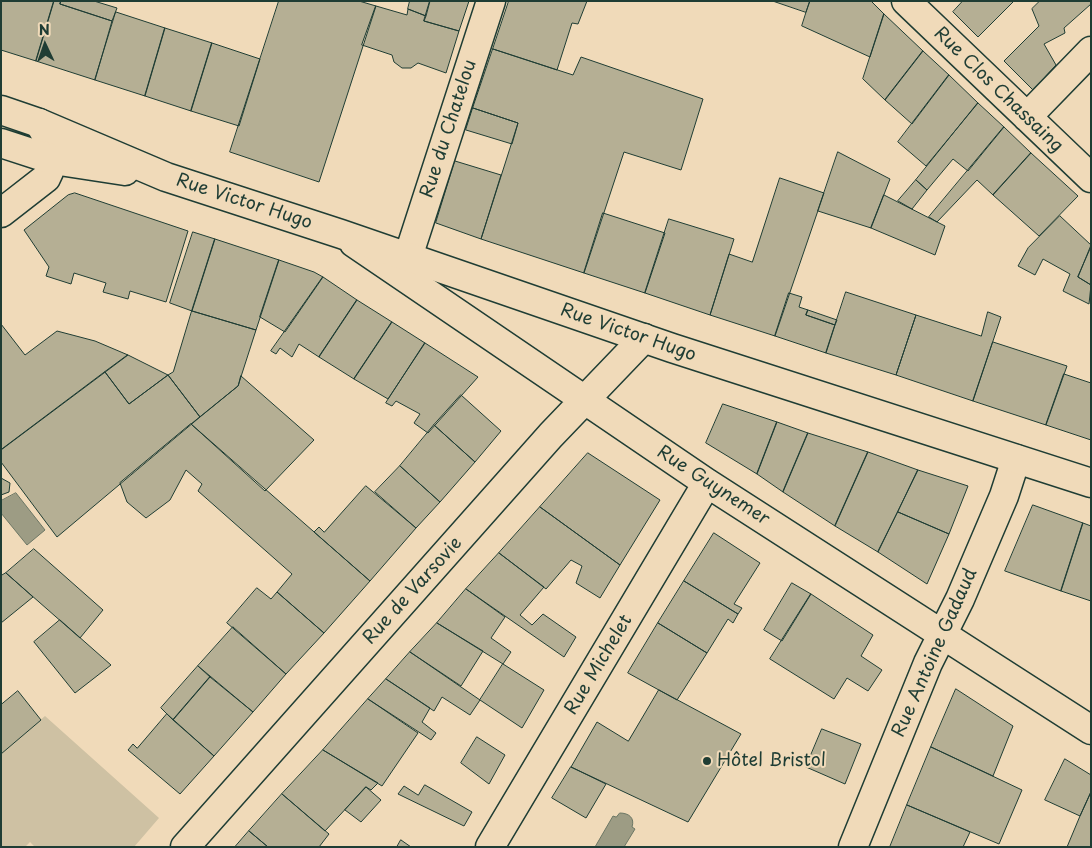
<!DOCTYPE html>
<meta charset="utf-8">
<style>
body{margin:0}
#map{position:relative;width:1092px;height:848px;overflow:hidden;background:#f0dab9;font-family:"Playpen Sans",sans-serif}
canvas{display:block}
.frame{position:absolute;inset:0;border:2px solid #1f3d34;pointer-events:none}
.north{position:absolute;left:20px;top:20px;width:50px;height:50px;-webkit-text-stroke:4px #f0dab9;paint-order:stroke;rotate:357deg;font-size:14px;font-weight:700;line-height:20px;text-align:center;color:#1f3d34}
.north::after{content:'';display:block;margin:auto;width:18px;height:22px;background:#1f3d34;clip-path:polygon(50% 0,100% 100%,50% 72%,0 100%)}
</style>
<div id="map">
<canvas width="1092" height="848"></canvas>
<div class="frame"></div>
<div class="north">N</div>
</div>
<script>
const c = document.querySelector('canvas').getContext('2d');
c.lineJoin = 'round';
function fillPath(path, color) {
  c.fillStyle = color;
  c.fill(path, 'evenodd');
}
function trace(path, color, width, dash) {
  c.strokeStyle = color;
  c.lineWidth = width;
  c.lineCap = dash ? 'butt' : 'round';
  c.setLineDash(dash || []);
  c.stroke(path);
}
function label(font, color, halo, rows, align = 'center') {
  c.font = font + ' "Playpen Sans",sans-serif';
  c.lineWidth = 4;
  c.setLineDash([]);
  c.textBaseline = 'middle';
  c.strokeStyle = halo;
  c.fillStyle = color;
  for (const [text, x, y, turn = 0] of rows) {
    c.save();
    c.translate(x, y);
    c.rotate((+turn || 0) * Math.PI / 180);
    c.textAlign = isNaN(turn) ? turn : align;
    if (halo) c.strokeText(text, 0, 0);
    c.fillText(text, 0, 0);
    c.restore();
  }
}
fillPath(new Path2D(`
 M 45,716 L 159,818 L 134,847 L 35,847 L 30,842 L 25,847 L 1,847 L 1,754 Z`), '#cec1a3');
const water = new Path2D(`
 M 16,493 L 45,530 L 27,545 L 1,513 L 1,501 Z
 M 620,813 C 629,813 635,818 632,827 L 635,829 L 624,847 L 595,847 L 613,816 L 616,817 Z`);
fillPath(water, '#9d9c84');
trace(water, '#6b7664', 1);
const building = new Path2D(`
 M 1,1 L 54,1 L 36,61 L 1,50 Z
 M 54,1 L 61,1 L 60,4 L 112,21 L 95,80 L 36,61 Z
 M 61,1 L 94,1 L 117,8 L 112,21 L 60,4 Z
 M 279,1 L 359,1 L 376,6 L 319,182 L 230,152 Z
 M 410,1 L 430,1 L 426,16 L 408,9 Z
 M 430,1 L 469,1 L 459,31 L 424,21 Z
 M 509,1 L 587,1 L 578,24 L 572,23 L 557,70 L 493,49 Z
 M 773,1 L 810,1 L 806,12 Z
 M 810,1 L 871,1 L 884,14 L 870,57 L 802,26 Z
 M 963,1 L 1014,1 L 978,37 L 953,12 Z
 M 1040,1 L 1091,1 L 1091,4 L 1064,28 L 1065,33 L 1044,44 L 1056,65 L 1033,90 L 1004,61 L 1039,26 L 1032,9 Z
 M 376,6 L 407,15 L 408,9 L 426,16 L 424,21 L 459,31 L 446,73 L 418,63 L 411,68 L 402,68 L 394,62 L 392,55 L 362,45 Z
 M 116,12 L 165,28 L 145,96 L 95,80 Z
 M 884,14 L 923,51 L 885,100 L 863,79 Z
 M 165,28 L 212,43 L 191,111 L 145,96 Z
 M 212,43 L 260,59 L 239,126 L 191,111 Z
 M 493,49 L 573,75 L 581,57 L 703,99 L 681,170 L 624,152 L 584,273 L 481,239 L 518,123 L 473,108 Z
 M 923,51 L 949,75 L 912,124 L 885,100 Z
 M 949,75 L 978,103 L 926,166 L 898,142 Z
 M 978,103 L 1004,127 L 968,171 L 953,159 L 927,190 L 916,180 Z
 M 473,108 L 518,123 L 512,144 L 466,130 Z
 M 1004,127 L 1031,153 L 993,195 L 977,180 L 937,222 L 929,217 Z
 M 838,152 L 890,179 L 871,228 L 818,211 Z
 M 1031,153 L 1078,196 L 1039,236 L 993,195 Z
 M 455,161 L 501,175 L 481,239 L 436,223 Z
 M 780,178 L 824,193 L 775,336 L 710,315 L 729,254 L 752,262 Z
 M 916,180 L 927,190 L 912,209 L 898,201 Z
 M 75,193 L 188,231 L 166,302 L 130,291 L 128,299 L 103,292 L 106,283 L 74,273 L 71,284 L 46,276 L 49,267 L 24,230 L 68,195 Z
 M 884,195 L 945,226 L 935,255 L 871,228 Z
 M 603,213 L 665,233 L 645,293 L 584,273 Z
 M 1060,216 L 1091,245 L 1078,277 L 1091,285 L 1089,304 L 1063,291 L 1070,274 L 1043,259 L 1035,275 L 1018,266 L 1028,248 Z
 M 669,219 L 734,239 L 710,315 L 645,293 Z
 M 193,232 L 215,239 L 192,311 L 170,303 Z
 M 215,239 L 279,260 L 256,330 L 192,311 Z
 M 1091,247 L 1091,285 L 1078,277 Z
 M 279,260 L 314,272 L 323,277 L 285,332 L 260,317 Z
 M 323,277 L 357,300 L 319,357 L 299,344 L 292,357 L 280,348 L 276,354 L 271,351 Z
 M 846,292 L 916,315 L 896,375 L 826,353 Z
 M 789,293 L 802,297 L 799,307 L 808,310 L 806,315 L 835,325 L 826,353 L 775,336 Z
 M 357,300 L 392,322 L 354,379 L 319,357 Z
 M 808,310 L 837,320 L 835,325 L 806,315 Z
 M 192,311 L 256,330 L 238,386 L 200,417 L 168,375 L 173,372 Z
 M 988,312 L 1001,317 L 973,401 L 896,375 L 916,315 L 981,336 Z
 M 392,322 L 425,343 L 388,399 L 354,379 Z
 M 1,324 L 25,355 L 57,331 L 95,341 L 128,355 L 1,450 Z
 M 993,342 L 1067,366 L 1046,425 L 973,401 Z
 M 425,343 L 478,377 L 428,433 L 414,423 L 420,414 L 396,401 L 392,406 L 386,403 Z
 M 128,355 L 168,375 L 129,404 L 105,372 Z
 M 105,372 L 129,404 L 168,375 L 200,417 L 57,537 L 1,462 L 1,450 Z
 M 1064,374 L 1091,383 L 1091,440 L 1046,425 Z
 M 241,376 L 314,440 L 265,491 L 191,424 L 238,386 Z
 M 461,395 L 501,431 L 475,462 L 434,425 Z
 M 723,404 L 777,422 L 757,474 L 706,443 Z
 M 777,422 L 808,433 L 783,492 L 757,474 Z
 M 191,424 L 370,581 L 324,633 L 277,592 L 292,574 L 198,491 L 202,484 L 186,470 L 170,500 L 146,518 L 127,502 L 120,483 Z
 M 434,425 L 475,462 L 440,502 L 400,466 Z
 M 808,433 L 868,452 L 835,526 L 783,492 Z
 M 868,452 L 918,470 L 878,552 L 835,526 Z
 M 588,453 L 660,500 L 620,565 L 540,507 Z
 M 400,466 L 440,502 L 416,528 L 375,492 Z
 M 918,470 L 968,486 L 949,534 L 898,512 Z
 M 1,478 L 10,483 L 9,492 L 1,495 Z
 M 366,486 L 416,528 L 370,581 L 314,532 L 319,527 L 324,532 Z
 M 1033,505 L 1083,523 L 1061,591 L 1005,571 Z
 M 540,507 L 620,565 L 600,598 L 576,583 L 582,566 L 571,560 L 546,589 L 499,553 Z
 M 898,512 L 949,534 L 927,584 L 878,552 Z
 M 1083,523 L 1091,526 L 1091,601 L 1061,591 Z
 M 714,533 L 760,563 L 734,604 L 742,608 L 738,614 L 684,581 Z
 M 34,549 L 103,610 L 80,638 L 6,573 Z
 M 499,553 L 544,587 L 520,615 L 532,625 L 543,614 L 576,637 L 564,657 L 466,589 Z
 M 6,573 L 33,597 L 1,623 L 1,576 Z
 M 684,581 L 738,614 L 733,623 L 728,619 L 707,653 L 658,623 Z
 M 792,583 L 811,594 L 782,641 L 764,630 Z
 M 257,588 L 271,599 L 277,592 L 324,633 L 286,674 L 227,623 Z
 M 466,589 L 505,617 L 491,638 L 511,652 L 503,664 L 437,623 Z
 M 811,594 L 873,635 L 861,656 L 882,670 L 868,691 L 847,678 L 834,699 L 770,659 Z
 M 60,620 L 111,665 L 75,693 L 34,642 Z
 M 437,623 L 483,651 L 461,686 L 410,652 Z
 M 658,623 L 707,653 L 677,700 L 628,673 Z
 M 233,627 L 286,674 L 253,712 L 198,666 Z
 M 410,652 L 480,700 L 470,715 L 442,697 L 434,711 L 386,679 Z
 M 503,664 L 544,690 L 522,728 L 480,700 Z
 M 198,666 L 210,677 L 173,720 L 161,708 Z
 M 210,677 L 253,712 L 214,756 L 173,720 Z
 M 386,679 L 430,708 L 422,722 L 436,733 L 431,740 L 368,699 Z
 M 956,689 L 1013,726 L 993,776 L 931,747 Z
 M 659,690 L 741,734 L 688,822 L 571,767 L 597,722 L 628,741 Z
 M 18,691 L 41,720 L 1,754 L 1,705 Z
 M 368,699 L 418,733 L 382,786 L 323,750 Z
 M 167,714 L 214,756 L 180,794 L 128,750 L 133,744 L 137,748 Z
 M 822,729 L 861,744 L 845,784 L 806,767 Z
 M 477,737 L 505,755 L 489,784 L 461,763 Z
 M 931,747 L 1022,790 L 999,844 L 907,805 Z
 M 323,750 L 378,783 L 371,790 L 366,787 L 325,831 L 282,794 Z
 M 1065,759 L 1091,775 L 1091,792 L 1080,816 L 1045,800 Z
 M 571,767 L 606,784 L 586,818 L 552,798 Z
 M 425,785 L 472,812 L 464,826 L 398,794 L 404,786 L 418,795 Z
 M 366,787 L 381,800 L 361,822 L 345,810 Z
 M 1091,792 L 1091,847 L 1067,847 L 1080,816 Z
 M 282,794 L 329,834 L 319,847 L 268,847 L 249,831 Z
 M 907,805 L 970,832 L 963,847 L 890,847 Z
 M 249,831 L 268,847 L 235,847 Z
 M 401,840 L 411,847 L 397,847 Z`);
fillPath(building, '#b5af94');
trace(building, '#1f3d34', 1);
const minor = new Path2D(`
 M 906,1 L 1091,178
 M 1027,117 L 1091,51
 M 1,213 L 46,178 C 58,156 51,142 39,123
 M 354,243 L 707,483 L 1091,730
 M 408,257 L 491,1
 M 185,847 L 551,435 L 644,338
 M 490,847 L 707,483
 M 853,847 L 928,663 L 960,599 L 1004,496 L 1016,459`);
const secondary = new Path2D(`
 M 1,110 L 39,123 L 166,177 L 341,234 L 672,348 L 1091,483
 M 1,143 L 53,160 L 125,171`);
trace(minor, '#1f3d34', 31);
trace(secondary, '#1f3d34', 31);
trace(minor, '#f0dab9', 28);
trace(secondary, '#f0dab9', 28);
for (const [x, y, r, color] of [
 [707,761,5,"#1f3d34"]
]) {
  const dot = new Path2D();
  dot.arc(x, y, r, 0, 2 * Math.PI);
  c.fillStyle = color;
  c.fill(dot);
  trace(dot, '#f0dab9', 2);
}
label('18px', '#1f3d34', '#f0dab9', [
 ["Rue Clos Chassaing",998,90,44],
 ["Rue du Chatelou",449,129,-72],
 ["Rue Victor Hugo",244,202,18],
 ["Rue Victor Hugo",628,333,19],
 ["Rue Guynemer",713,486,33],
 ["Rue de Varsovie",413,591,-48],
 ["Rue Antoine Gadaud",935,653,-66],
 ["Rue Michelet",599,665,-59]
]);
label('18px', '#1f3d34', '#f0dab9', [
 ["Hôtel Bristol",717,761]
], 'left');
</script>
